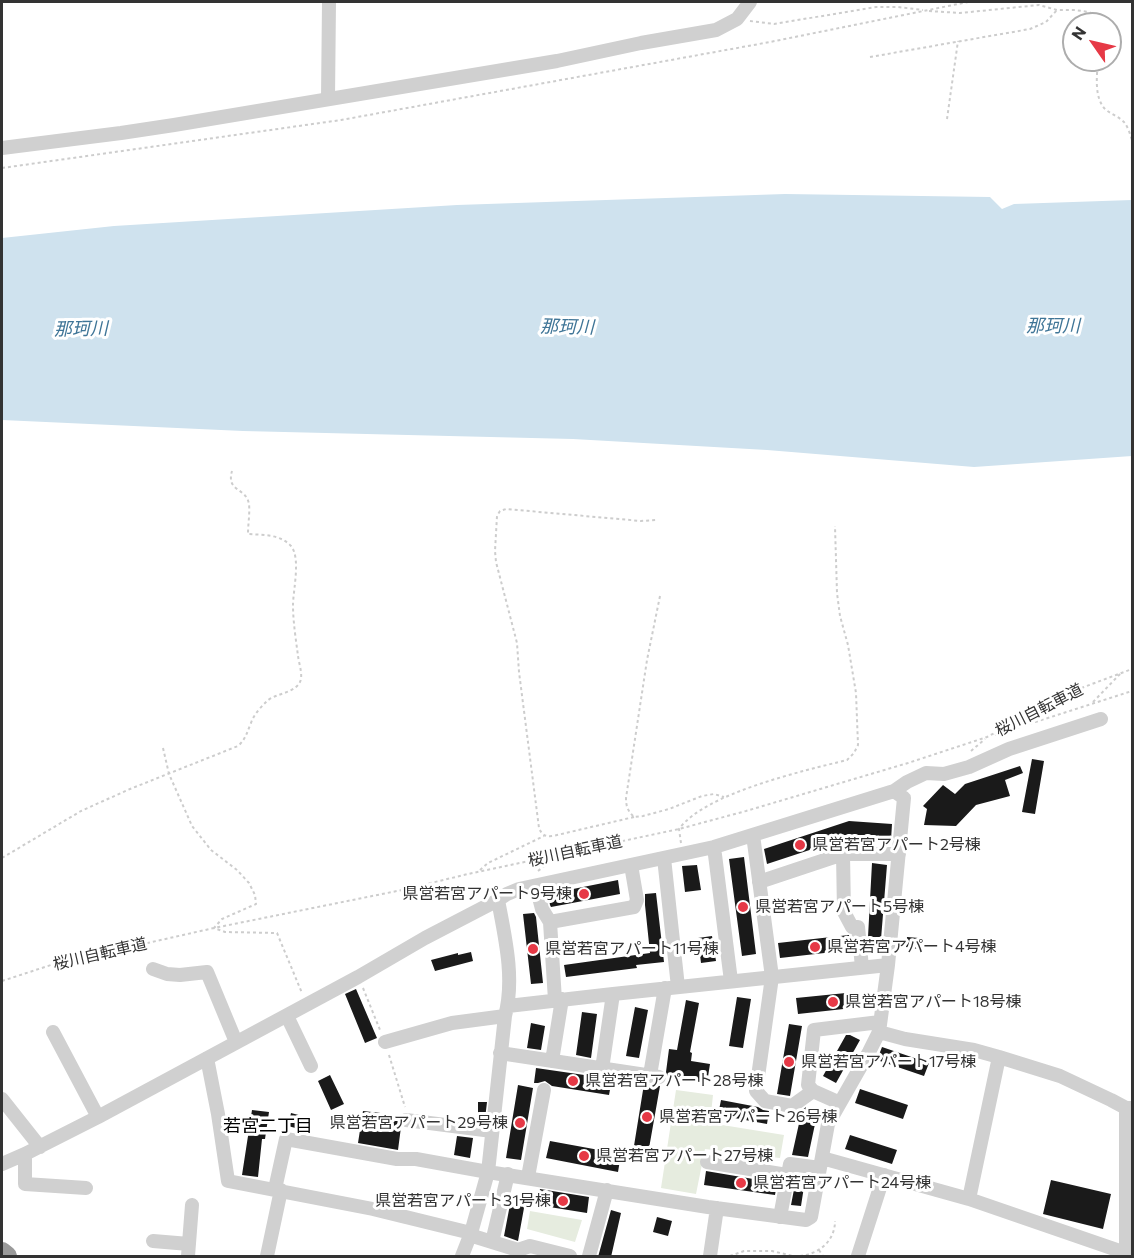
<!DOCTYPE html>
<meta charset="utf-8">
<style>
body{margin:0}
#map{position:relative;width:1134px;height:1258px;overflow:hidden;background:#fff;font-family:Commissioner,sans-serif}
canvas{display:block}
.frame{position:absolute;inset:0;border:3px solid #333;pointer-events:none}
.north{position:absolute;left:1062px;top:12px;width:60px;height:60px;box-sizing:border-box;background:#fff;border:2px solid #adadad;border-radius:50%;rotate:304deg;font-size:16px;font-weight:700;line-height:24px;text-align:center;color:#333}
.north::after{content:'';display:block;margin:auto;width:21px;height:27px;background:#e63946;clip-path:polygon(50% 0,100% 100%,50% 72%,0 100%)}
</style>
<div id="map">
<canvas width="1134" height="1258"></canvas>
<div class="frame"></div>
<div class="north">N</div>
</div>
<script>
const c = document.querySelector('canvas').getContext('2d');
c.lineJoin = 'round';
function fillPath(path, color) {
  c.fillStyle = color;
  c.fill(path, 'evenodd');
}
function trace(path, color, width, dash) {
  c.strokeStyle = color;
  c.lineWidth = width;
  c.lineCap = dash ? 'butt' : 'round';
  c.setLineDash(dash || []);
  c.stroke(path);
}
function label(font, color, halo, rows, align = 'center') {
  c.font = font + ' Commissioner,"Noto Sans JP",sans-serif';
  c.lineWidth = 6;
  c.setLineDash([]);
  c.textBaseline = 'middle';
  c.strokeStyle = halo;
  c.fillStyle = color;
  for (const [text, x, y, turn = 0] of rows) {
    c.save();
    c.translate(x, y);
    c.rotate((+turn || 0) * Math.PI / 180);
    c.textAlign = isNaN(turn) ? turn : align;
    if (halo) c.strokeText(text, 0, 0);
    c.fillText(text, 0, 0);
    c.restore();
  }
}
fillPath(new Path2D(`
 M 676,1090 L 713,1095 L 710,1123 L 784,1135 L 780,1158 L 705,1149 L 696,1194 L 661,1188 Z
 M 530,1211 L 582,1220 L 575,1242 L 527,1229 Z`), '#e6ecdf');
fillPath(new Path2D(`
 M 785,194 L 990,197 L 1002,209 L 1014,204 L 1132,200 L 1132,456 L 974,467 L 767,450 L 573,439 L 243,431 L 2,420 L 2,238 L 114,226 L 457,205 Z`), '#cfe2ee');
fillPath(new Path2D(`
 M 1032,759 L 1044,761 L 1035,814 L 1022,812 Z
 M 1020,766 L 1023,773 L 1005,780 L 1010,796 L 976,805 L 956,826 L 924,825 L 927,809 L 923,806 L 943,785 L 955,794 L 965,784 Z
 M 849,821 L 892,824 L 891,840 L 836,835 L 837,841 L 767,864 L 764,849 Z
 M 744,857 L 756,954 L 742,956 L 729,859 Z
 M 872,863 L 887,865 L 881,939 L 868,937 Z
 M 697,865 L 701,890 L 685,892 L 682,866 Z
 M 618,880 L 620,894 L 551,907 L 550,905 L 548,894 Z
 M 656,893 L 664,962 L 636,965 L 637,968 L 566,977 L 564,965 L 650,953 L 645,905 L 645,894 Z
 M 534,913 L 536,917 L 543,983 L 531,984 L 523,914 Z
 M 849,935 L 851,950 L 780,958 L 778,943 Z
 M 712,936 L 716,961 L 701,963 L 698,938 Z
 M 907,937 L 919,938 L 918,949 L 906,947 Z
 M 471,952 L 473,961 L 435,971 L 431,960 L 458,953 L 458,955 Z
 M 356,989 L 377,1038 L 365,1043 L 345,994 Z
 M 856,992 L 857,995 L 869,995 L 871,1006 L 798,1014 L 796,998 Z
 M 737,997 L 751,999 L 743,1048 L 729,1046 Z
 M 686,1000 L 699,1003 L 690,1052 L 692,1053 L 691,1061 L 710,1064 L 707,1083 L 668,1077 L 666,1072 L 669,1049 L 677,1050 Z
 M 635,1007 L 648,1010 L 639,1058 L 626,1056 Z
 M 582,1012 L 597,1014 L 591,1058 L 576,1055 Z
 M 531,1023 L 545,1026 L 541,1050 L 527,1048 Z
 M 789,1024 L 802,1026 L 790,1096 L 777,1094 Z
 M 846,1035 L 850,1035 L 860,1040 L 836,1083 L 823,1076 Z
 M 882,1047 L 929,1063 L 924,1076 L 877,1060 Z
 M 536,1068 L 612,1079 L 609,1095 L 552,1086 L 545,1081 L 538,1083 L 534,1083 Z
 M 330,1075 L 344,1104 L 331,1110 L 318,1081 Z
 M 644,1084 L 660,1086 L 648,1154 L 633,1152 Z
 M 518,1085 L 533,1088 L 521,1160 L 506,1158 Z
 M 860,1089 L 908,1105 L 903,1119 L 855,1103 Z
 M 721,1100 L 758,1107 L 763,1110 L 769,1111 L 767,1124 L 718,1115 Z
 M 478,1102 L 487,1102 L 485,1119 L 478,1119 Z
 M 806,1107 L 818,1110 L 808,1157 L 792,1155 L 802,1110 Z
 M 252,1110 L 269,1112 L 265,1139 L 262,1139 L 258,1177 L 242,1175 Z
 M 363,1111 L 398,1115 L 398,1123 L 401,1127 L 398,1150 L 358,1143 Z
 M 291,1113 L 306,1117 L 303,1130 L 288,1126 Z
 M 850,1135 L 897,1150 L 892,1164 L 845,1149 Z
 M 457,1136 L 473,1138 L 470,1158 L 454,1155 Z
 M 550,1141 L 621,1154 L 618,1172 L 546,1158 Z
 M 706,1171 L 777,1183 L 775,1195 L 704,1185 Z
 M 796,1179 L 805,1180 L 801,1206 L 791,1205 Z
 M 1051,1180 L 1111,1194 L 1103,1229 L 1043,1214 Z
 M 540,1189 L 589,1197 L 587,1213 L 537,1205 Z
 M 512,1194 L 526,1197 L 518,1241 L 504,1236 Z
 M 611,1210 L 621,1213 L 611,1257 L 598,1257 Z
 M 657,1217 L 672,1221 L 668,1236 L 653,1232 Z`), '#1a1a1a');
trace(new Path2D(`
 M 929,11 L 960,13 L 1039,5 L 1057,10 L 1075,10 L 1089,12 L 1096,16 L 1100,24
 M 750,21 L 774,24 L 876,7 L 898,7 L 923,10
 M 870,57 L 1030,29 L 1046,22 L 1057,10
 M 1098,60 C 1097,75 1094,95 1104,108 C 1110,114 1118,116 1124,122 C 1128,127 1130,134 1132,140
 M 947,119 L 958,41
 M 2,168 L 341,120 L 770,42 L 968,2
 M 660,596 L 647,660 L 626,798 C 626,807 628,811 634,817 L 643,816 L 669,809 L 702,796 L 714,794 L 724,797
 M 1093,702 L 1121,673
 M 995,735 L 1132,691
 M 163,748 L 169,774 L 192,826 L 211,850 L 237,870 L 249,883 L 255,895 L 256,904 L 222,919 L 214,928 L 225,932 L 277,933 L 302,993
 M 971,751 L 985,739
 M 634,817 L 553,836 C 545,837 542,835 539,828 L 519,672 L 517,643 L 496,562 L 495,551 L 497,516 L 500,511 L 506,509 L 641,521 L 656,520
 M 681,843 L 679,829 C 705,793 803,771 847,760 L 854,753 L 858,745 L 856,693 L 848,645 L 840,616 L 837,593 L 835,526
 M 2,858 L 81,811 L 130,789 L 238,746 C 246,739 247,732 251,723 C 254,714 261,707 267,701 C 276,693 298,693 301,679 C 302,672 299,663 298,656 C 296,640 293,622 293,605 C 293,591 301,558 291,546 C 280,534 263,535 248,534 C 248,524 250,513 249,504 C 246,487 226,492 232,471
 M 480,870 L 488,863 L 544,836
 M 538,871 L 557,856
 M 2,981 L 51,965 L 90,956 L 214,928 L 402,890 L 468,874 L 679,829 L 746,811 L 908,763 L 987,737 L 1076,690 L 1132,669
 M 363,988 L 380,1030
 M 389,1055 L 405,1107
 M 819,1250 L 823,1256
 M 730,1256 L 744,1251 L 772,1251 L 793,1256
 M 800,1256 C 819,1254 835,1241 835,1221`), '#cdcdcd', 2, [3, 3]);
trace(new Path2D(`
 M 328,98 L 329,2
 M 2,148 L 121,133 L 174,125 L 557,61 L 641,43 L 716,30 L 737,19 L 750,2
 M 894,791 L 907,782 L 926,773 L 944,774 L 969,767 L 1009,749 L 1101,719
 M 753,835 L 772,977 L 756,1091 L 765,1101 L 792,1106 L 813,1091
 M 714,847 L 731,981
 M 843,854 L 844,912 L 852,927 L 858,927 L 862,967
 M 664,858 L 678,987
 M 759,882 L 843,854 L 899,854
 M 536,886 L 542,909 L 550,922 L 555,1000
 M 550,922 L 634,907 L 637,900 L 631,865
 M 153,969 L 167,974 L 180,975 L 207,972 L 236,1042
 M 508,1006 L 613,994 L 888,965
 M 287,1016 L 311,1066
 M 53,1032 L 98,1117
 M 879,1032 L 905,1039 L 974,1050 L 999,1057 L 1060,1076 L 1111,1100 L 1126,1108 L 1132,1108
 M 385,1042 L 452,1023 L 505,1016
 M 500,1053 L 659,1077
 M 207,1058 L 218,1114 L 228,1181 L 373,1209 L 471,1233 L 476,1237 L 518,1250 L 530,1246 L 570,1256
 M 552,1061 L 562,999
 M 602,1069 L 613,994
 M 650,1075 L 665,988
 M 2,1099 L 40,1147
 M 840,1103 L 813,1091 L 808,1085 L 814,1030 L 880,1022
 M 1126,1108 L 1126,1256
 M 406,1120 L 492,1131
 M 25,1154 L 25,1184 L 86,1188
 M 822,1158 L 969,1199 L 1126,1253
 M 707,1162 L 787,1175
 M 2,1164 L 25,1154 L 98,1117 L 358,977 L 425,938 L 498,900 L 507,894 L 519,889 L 714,847 L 894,791 L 904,798 L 888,965 L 879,1032 L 869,1052 L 828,1124 L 811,1217 L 806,1220 L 708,1207 L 488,1172 L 416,1159 L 397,1159 L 286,1139 L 275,1189
 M 528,1177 L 544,1090
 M 969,1199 L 999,1057
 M 780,1217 L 790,1164 L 820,1168
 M 153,1241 L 189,1244
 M 492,1242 L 508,1174
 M 188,1256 L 192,1205
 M 267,1256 L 281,1190
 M 462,1256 L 471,1233 L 488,1172 L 505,1016 C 515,979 505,937 498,900
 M 589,1256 L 607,1190
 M 710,1256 L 717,1208
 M 858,1256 L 884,1175`), '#d0d0d0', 14);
trace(new Path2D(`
 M 2,1252 L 7,1256`), '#9a9a9a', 20);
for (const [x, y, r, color] of [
 [800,845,6,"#e63946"],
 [584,894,6,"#e63946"],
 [743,907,6,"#e63946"],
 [815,947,6,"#e63946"],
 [533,949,6,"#e63946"],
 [833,1002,6,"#e63946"],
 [789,1062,6,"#e63946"],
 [573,1081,6,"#e63946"],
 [647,1117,6,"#e63946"],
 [520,1123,6,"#e63946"],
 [584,1156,6,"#e63946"],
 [741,1183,6,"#e63946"],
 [563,1201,6,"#e63946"]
]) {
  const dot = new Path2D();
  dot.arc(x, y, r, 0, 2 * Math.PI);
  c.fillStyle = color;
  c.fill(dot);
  trace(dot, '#fff', 2);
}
label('16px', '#333', '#fff', [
 ["桜川自転車道",1039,710,-27],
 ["桜川自転車道",575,851,-12],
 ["桜川自転車道",100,954,-13]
]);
label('16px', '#333', '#fff', [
 ["県営若宮アパート2号棟",812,845],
 ["県営若宮アパート9号棟",572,894,"right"],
 ["県営若宮アパート5号棟",755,907],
 ["県営若宮アパート4号棟",827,947],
 ["県営若宮アパート11号棟",545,949],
 ["県営若宮アパート18号棟",845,1002],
 ["県営若宮アパート17号棟",801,1062],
 ["県営若宮アパート28号棟",585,1081],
 ["県営若宮アパート26号棟",659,1117],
 ["県営若宮アパート29号棟",508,1123,"right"],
 ["県営若宮アパート27号棟",596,1156],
 ["県営若宮アパート24号棟",753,1183],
 ["県営若宮アパート31号棟",551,1201,"right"]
], 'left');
label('italic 18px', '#3f7597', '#fff', [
 ["那珂川",1053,326],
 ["那珂川",567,327,1],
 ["那珂川",81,329,-1]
]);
label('18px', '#000', '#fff', [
 ["若宮二丁目",268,1126]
]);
</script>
